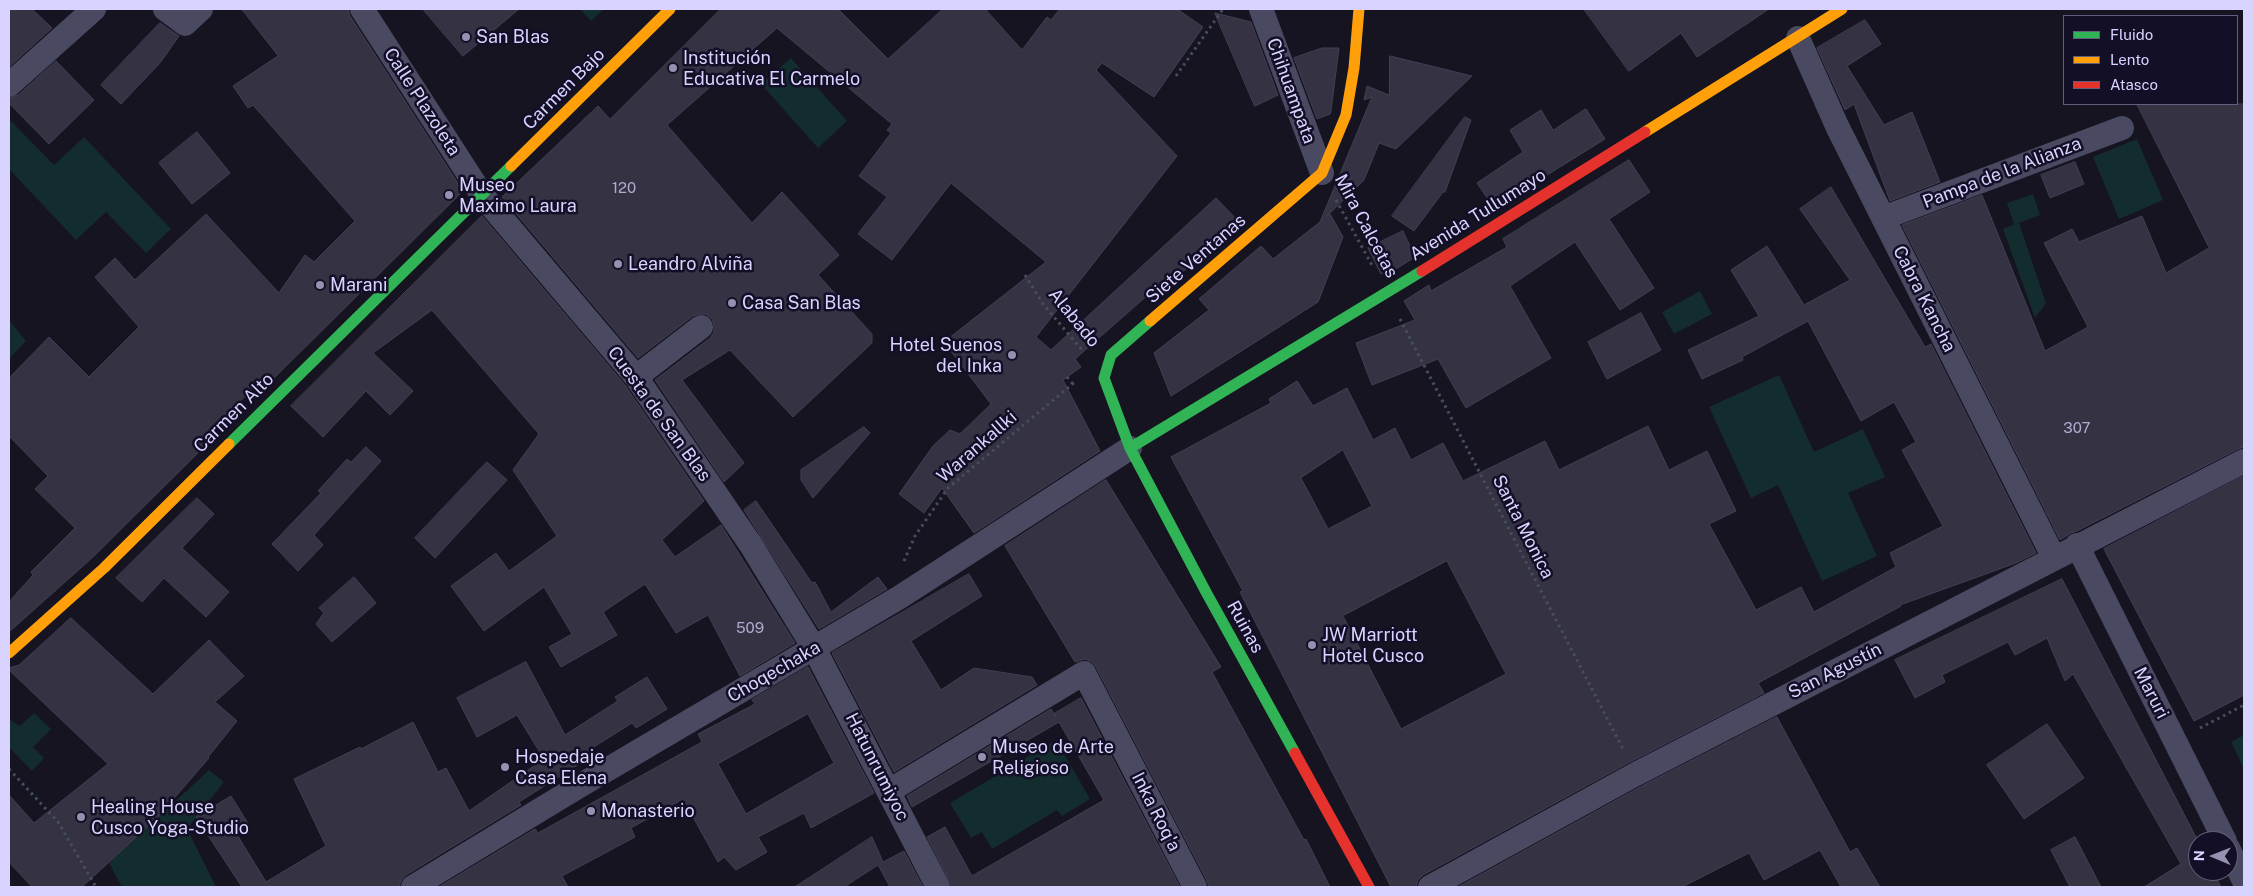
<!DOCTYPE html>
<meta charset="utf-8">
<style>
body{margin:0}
#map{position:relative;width:2253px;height:896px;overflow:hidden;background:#161421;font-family:"Public Sans",sans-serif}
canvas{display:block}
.frame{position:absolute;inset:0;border:10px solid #d9d4ff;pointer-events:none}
.legend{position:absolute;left:2063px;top:15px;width:175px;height:90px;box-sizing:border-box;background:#130f26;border:1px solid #625e7d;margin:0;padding:6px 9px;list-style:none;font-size:15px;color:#d9d4ff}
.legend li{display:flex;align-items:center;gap:10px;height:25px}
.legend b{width:25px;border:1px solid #625e7d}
.north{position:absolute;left:2188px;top:831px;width:50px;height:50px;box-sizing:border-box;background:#130f26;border:1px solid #625e7d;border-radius:50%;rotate:271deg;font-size:14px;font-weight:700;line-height:20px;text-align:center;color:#d9d4ff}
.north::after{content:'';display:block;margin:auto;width:18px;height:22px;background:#9591b1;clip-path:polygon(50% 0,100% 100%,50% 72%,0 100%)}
</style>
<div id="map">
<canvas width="2253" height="896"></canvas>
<div class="frame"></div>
<ul class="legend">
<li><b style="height:6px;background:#30b455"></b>Fluido</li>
<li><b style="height:6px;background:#ff9f0a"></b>Lento</li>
<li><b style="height:6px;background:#e5322d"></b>Atasco</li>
</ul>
<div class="north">N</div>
</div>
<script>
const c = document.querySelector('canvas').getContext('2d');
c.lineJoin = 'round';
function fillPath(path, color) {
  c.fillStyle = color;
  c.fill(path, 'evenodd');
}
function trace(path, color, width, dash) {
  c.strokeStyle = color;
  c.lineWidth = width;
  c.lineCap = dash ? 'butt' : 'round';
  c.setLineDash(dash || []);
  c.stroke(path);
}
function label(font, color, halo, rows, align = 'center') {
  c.font = font + ' "Public Sans",sans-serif';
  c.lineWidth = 5;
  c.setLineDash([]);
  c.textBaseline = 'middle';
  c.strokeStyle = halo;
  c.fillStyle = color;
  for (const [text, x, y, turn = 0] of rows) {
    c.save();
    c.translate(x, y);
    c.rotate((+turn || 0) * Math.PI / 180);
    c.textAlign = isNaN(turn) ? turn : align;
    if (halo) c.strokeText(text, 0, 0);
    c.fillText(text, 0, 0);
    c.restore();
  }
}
fillPath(new Path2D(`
 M 580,9 L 604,9 L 591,21 Z
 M 791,58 L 847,121 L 818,148 L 761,84 Z
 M 11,121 L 54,165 L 84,137 L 171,229 L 146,253 L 106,212 L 76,240 L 9,169 L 9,123 Z
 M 2137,139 L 2163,200 L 2119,219 L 2093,157 Z
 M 2033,194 L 2040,215 L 2019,223 L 2046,303 L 2035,318 L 2003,229 L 2014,224 L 2007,203 Z
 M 1700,291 L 1712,314 L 1674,334 L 1662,312 Z
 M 9,320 L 26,341 L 9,359 Z
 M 1779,375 L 1814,452 L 1863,429 L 1885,477 L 1848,493 L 1877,556 L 1822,581 L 1778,485 L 1751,498 L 1709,407 Z
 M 34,713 L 51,729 L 33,747 L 44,758 L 32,771 L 9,747 L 9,719 L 20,726 Z
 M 2244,735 L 2244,769 L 2231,742 Z
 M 1056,740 L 1090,799 L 1062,816 L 1057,810 L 992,849 L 982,832 L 971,838 L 950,803 Z
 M 209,770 L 224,782 L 187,829 L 216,887 L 122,887 L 109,863 Z`), '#132c2d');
const building = new Path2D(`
 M 9,9 L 32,9 L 52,28 L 9,67 Z
 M 242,9 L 348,9 L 350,16 L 463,191 L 268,384 L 263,378 L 209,433 L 214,437 L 93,557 L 9,632 L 9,602 L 33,575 L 31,572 L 75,528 L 35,489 L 48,476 L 9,436 L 9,378 L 49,337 L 89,377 L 139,327 L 95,277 L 115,258 L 135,280 L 206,214 L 279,293 L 305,255 L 314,262 L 355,221 L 253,105 L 248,108 L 233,86 L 278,56 Z
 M 423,9 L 519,9 L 463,56 Z
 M 721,9 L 838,9 L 888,59 L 943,9 L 985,9 L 1022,50 L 1047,17 L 1051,20 L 1060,9 L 1177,9 L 1203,27 L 1154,97 L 1102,63 L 1096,70 L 1177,156 L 1036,337 L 1051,350 L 1216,198 L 1240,223 L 1178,276 L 1174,272 L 1075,359 L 1081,367 L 1063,380 L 1100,451 L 974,533 L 942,488 L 924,513 L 899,494 L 933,446 L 950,430 L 960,434 L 991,404 L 944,342 L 1046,262 L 951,183 L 892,260 L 858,234 L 887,197 L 859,176 L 891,133 L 887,130 L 892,124 L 777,28 L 667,125 L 752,223 L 782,192 L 839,255 L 818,275 L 872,334 L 872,343 L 793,417 L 730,350 L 682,380 L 744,463 L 724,482 L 655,380 L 710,338 L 714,332 L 714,325 L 712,319 L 706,314 L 699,314 L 693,316 L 638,358 L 502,197 L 598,106 L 610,119 Z
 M 1584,9 L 1769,9 L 1697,57 L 1681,33 L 1629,71 Z
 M 1215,13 L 1251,22 L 1278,95 L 1255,106 Z
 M 1865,20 L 1881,44 L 1847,66 L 1884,125 L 1912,112 L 1940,182 L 1890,201 L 1854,104 L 1845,110 L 1817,48 Z
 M 160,23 L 179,36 L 160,63 L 121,104 L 101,85 Z
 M 1322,48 L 1339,48 L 1331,111 L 1330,114 L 1317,119 L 1294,58 Z
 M 1390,56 L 1472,76 L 1396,149 L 1379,143 L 1364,180 L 1327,216 L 1330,214 L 1343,237 L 1318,302 L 1171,396 L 1154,353 L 1209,310 L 1199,299 L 1261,246 L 1273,259 L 1320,222 L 1372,97 L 1364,100 L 1367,86 L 1389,95 Z
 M 56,61 L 94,100 L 49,144 L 9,103 L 9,98 L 18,95 Z
 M 2137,104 L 2244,104 L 2244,447 L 2238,449 L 2077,531 L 2071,533 L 2060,540 L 1902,225 L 1982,195 L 2045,351 L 2088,327 L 2044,243 L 2072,229 L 2079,242 L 2142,216 L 2166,273 L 2209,248 Z
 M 1586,109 L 1605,139 L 1494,208 L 1477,183 L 1523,152 L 1510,130 L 1541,110 L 1553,130 Z
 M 1465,117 L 1471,120 L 1445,192 L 1443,192 L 1414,231 L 1392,216 Z
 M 197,132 L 230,173 L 192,204 L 159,163 Z
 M 1629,160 L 1650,192 L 1609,219 L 1654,288 L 1620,310 L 1575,242 L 1510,286 L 1551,358 L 1466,408 L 1438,359 L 1372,385 L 1356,343 L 1415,320 L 1404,301 L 1429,285 L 1431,291 L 1507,247 L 1503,239 Z
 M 2075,162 L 2084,184 L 2050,198 L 2041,175 Z
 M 1831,187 L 1925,347 L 1931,344 L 2036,553 L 2016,563 L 1900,605 L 1901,606 L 1758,683 L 1764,693 L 1630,762 L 1423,875 L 1418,880 L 1416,887 L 1391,887 L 1240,592 L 1243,591 L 1171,457 L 1271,403 L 1269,399 L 1297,381 L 1313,406 L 1347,388 L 1373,440 L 1395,428 L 1411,460 L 1443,443 L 1463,481 L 1545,441 L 1559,470 L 1648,426 L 1669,470 L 1707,451 L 1736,511 L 1709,524 L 1756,610 L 1801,587 L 1814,612 L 1896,567 L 1890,553 L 1943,526 L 1902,450 L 1916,442 L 1894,402 L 1861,421 L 1808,321 L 1742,357 L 1743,360 L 1702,379 L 1688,350 L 1759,316 L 1731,270 L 1767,246 L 1804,305 L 1850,280 L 1800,209 ZM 1343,450 L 1372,506 L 1328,529 L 1301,478 ZM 1447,561 L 1506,674 L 1401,729 L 1343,616 Z
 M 482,216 L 625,385 L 704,501 L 662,540 L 675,557 L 721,525 L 795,643 L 740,676 L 708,615 L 676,633 L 645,584 L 603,612 L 617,635 L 561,667 L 549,647 L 572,634 L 544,587 L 484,631 L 451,586 L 496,553 L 509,571 L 557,536 L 513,470 L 539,434 L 432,310 L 373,353 L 413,391 L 390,415 L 366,391 L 323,437 L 291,406 Z
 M 1403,231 L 1415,257 L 1388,274 L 1387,271 L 1381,274 L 1368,248 Z
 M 1641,313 L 1661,350 L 1607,379 L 1588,342 Z
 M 864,427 L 870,433 L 813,498 L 801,480 L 801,470 Z
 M 366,447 L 381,461 L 314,535 L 323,545 L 298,571 L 272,544 L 321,493 L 318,491 L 347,459 L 351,462 Z
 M 487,462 L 507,480 L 435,558 L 415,538 Z
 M 2244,476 L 2244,695 L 2194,721 L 2104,549 Z
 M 1106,480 L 1221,667 L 1212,672 L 1304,840 L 1306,839 L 1330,887 L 1209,887 L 1207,881 L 1096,667 L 1092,662 L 1085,659 L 1075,662 L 1005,546 Z
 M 197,498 L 214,514 L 182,548 L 229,592 L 206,617 L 164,578 L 142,602 L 116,578 Z
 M 756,501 L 812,583 L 815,582 L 831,612 L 878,577 L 887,589 L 819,629 L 744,510 Z
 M 969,574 L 982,596 L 911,641 L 941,690 L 974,668 L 1032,677 L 1037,685 L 894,772 L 832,653 Z
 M 354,577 L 376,603 L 332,642 L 316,624 L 324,613 L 319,608 Z
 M 2062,579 L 2198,841 L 2198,871 L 2213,871 L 2221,887 L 2144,887 L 2181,864 L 2073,674 L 2065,681 L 2047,638 L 2015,655 L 2008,642 L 1942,675 L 1945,682 L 1915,698 L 1895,660 Z
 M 71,618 L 153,694 L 209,640 L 244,676 L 215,702 L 237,721 L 208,757 L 209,758 L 157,818 L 82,887 L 32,887 L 9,862 L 9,795 L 34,823 L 108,764 L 9,670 L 9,668 L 19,665 Z
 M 526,662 L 565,735 L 618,701 L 615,697 L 647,677 L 667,709 L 636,728 L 632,723 L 589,750 L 592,756 L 519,802 L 521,805 L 406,875 L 401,881 L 399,887 L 242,887 L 196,817 L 231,796 L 249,825 L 236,833 L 266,882 L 326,846 L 294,779 L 360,747 L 361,749 L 413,722 L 438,772 L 446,768 L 469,811 L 544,759 L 517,715 L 477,737 L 457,698 Z
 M 808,667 L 874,793 L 811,828 L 804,813 L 758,837 L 767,852 L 736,870 L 724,857 L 718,862 L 683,799 L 631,828 L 635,837 L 562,876 L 568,887 L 439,887 L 535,829 L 538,833 L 702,742 L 698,734 L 755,704 L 752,700 ZM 808,714 L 834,763 L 746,814 L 718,764 Z
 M 1081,698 L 1180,887 L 952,887 L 927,837 L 945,827 L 972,876 L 1104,800 L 1059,722 L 912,807 L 907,796 L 1051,709 L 1056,717 L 1054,714 Z
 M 1777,717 L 1850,852 L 1857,848 L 1880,887 L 1841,887 L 1820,850 L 1764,880 L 1749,853 L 1682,887 L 1458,887 L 1642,786 Z
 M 2047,724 L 2084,778 L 2024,819 L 1987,765 Z
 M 872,837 L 883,862 L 904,851 L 923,887 L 890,887 L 878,865 L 844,887 L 795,887 Z
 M 2075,837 L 2101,887 L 2070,887 L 2051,850 Z`);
fillPath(building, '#343243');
trace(building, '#433f54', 1);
trace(new Path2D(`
 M 1176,76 L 1223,9
 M 1336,200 L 1373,267
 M 1025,275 L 1043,304 L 1082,350
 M 1400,319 L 1624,751
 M 1067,377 L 1073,384
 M 904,561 L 915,536 L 948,488 L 1075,382
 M 2200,728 L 2244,705
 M 9,769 L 58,822 L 96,887`), '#44505f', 3, [2.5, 4]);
trace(new Path2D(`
 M 165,9 L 185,24 L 201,9
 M 362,9 L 482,195 L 636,377 L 751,545 L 814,648 L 938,887
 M 1261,9 L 1322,173
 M 1798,38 L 1837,126 L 2054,558
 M 9,85 L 94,9
 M 1883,218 L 2122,128
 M 636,377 L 701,327
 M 2077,545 L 2225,841
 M 889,791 L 1084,673 L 1195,887
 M 2228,848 L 2244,881
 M 413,887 L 576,788 L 900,597 L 1130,448
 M 1430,887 L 1636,774 L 2244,461`), '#4a4962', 24);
trace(new Path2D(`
 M 1150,321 L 1111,355 L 1104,378 L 1130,448 L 1206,592 L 1295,753
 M 229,444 L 511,166
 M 1130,448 L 1422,271`), '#30b455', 11);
trace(new Path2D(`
 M 1645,132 L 1842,9
 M 511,166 L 670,9
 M 1150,321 L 1322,173 L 1346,115 L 1354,68 L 1359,9
 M 9,653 L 104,568 L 229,444`), '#ff9f0a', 11);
trace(new Path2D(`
 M 1422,271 L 1645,132
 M 1295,753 L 1369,887`), '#e5322d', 11);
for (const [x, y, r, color] of [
 [466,37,5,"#9591b1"],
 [673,68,5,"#9591b1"],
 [449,195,5,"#9591b1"],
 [618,264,5,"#9591b1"],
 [320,285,5,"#9591b1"],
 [732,303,5,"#9591b1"],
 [1012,355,5,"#9591b1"],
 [1312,645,5,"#9591b1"],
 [982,757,5,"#9591b1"],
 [505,767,5,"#9591b1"],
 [591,811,5,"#9591b1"],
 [81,817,5,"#9591b1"]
]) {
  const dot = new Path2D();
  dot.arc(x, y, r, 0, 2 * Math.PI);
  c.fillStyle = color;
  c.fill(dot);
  trace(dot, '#130f26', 2);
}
label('15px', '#b0acd0', null, [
 ["120",624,188],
 ["307",2077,428],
 ["509",750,628]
]);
label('18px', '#d9d4ff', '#130f26', [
 ["San Blas",476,37],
 ["Institución",683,58],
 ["Educativa El Carmelo",683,79],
 ["Museo",459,185],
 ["Maximo Laura",459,206],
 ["Leandro Alviña",628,264],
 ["Marani",330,285],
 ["Casa San Blas",742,303],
 ["Hotel Suenos",1002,345,"right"],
 ["del Inka",1002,366,"right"],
 ["JW Marriott",1322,635],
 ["Hotel Cusco",1322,656],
 ["Museo de Arte",992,747],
 ["Religioso",992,768],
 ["Hospedaje",515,757],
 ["Casa Elena",515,778],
 ["Healing House",91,807],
 ["Cusco Yoga-Studio",91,828],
 ["Monasterio",601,811]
], 'left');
label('18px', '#d9d4ff', '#130f26', [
 ["Carmen Bajo",564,89,-45],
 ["Chihuampata",1291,91,70],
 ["Calle Plazoleta",422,102,57],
 ["Pampa de la Alianza",2002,173,-21],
 ["Avenida Tullumayo",1478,215,-32],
 ["Mira Calcetas",1366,226,62],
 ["Siete Ventanas",1196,259,-41],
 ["Cabra Kancha",1924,299,63],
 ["Alabado",1074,318,51],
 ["Carmen Alto",234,413,-45],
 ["Cuesta de San Blas",659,414,54],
 ["Warankallki",977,447,-41],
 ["Santa Monica",1523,527,63],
 ["Ruinas",1245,627,61],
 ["San Agustín",1835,671,-27],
 ["Choqechaka",774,672,-30],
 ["Maruri",2151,693,63],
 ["Hatunrumiyoc",877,767,63],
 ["Inka Roq'a",1156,812,63]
]);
</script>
